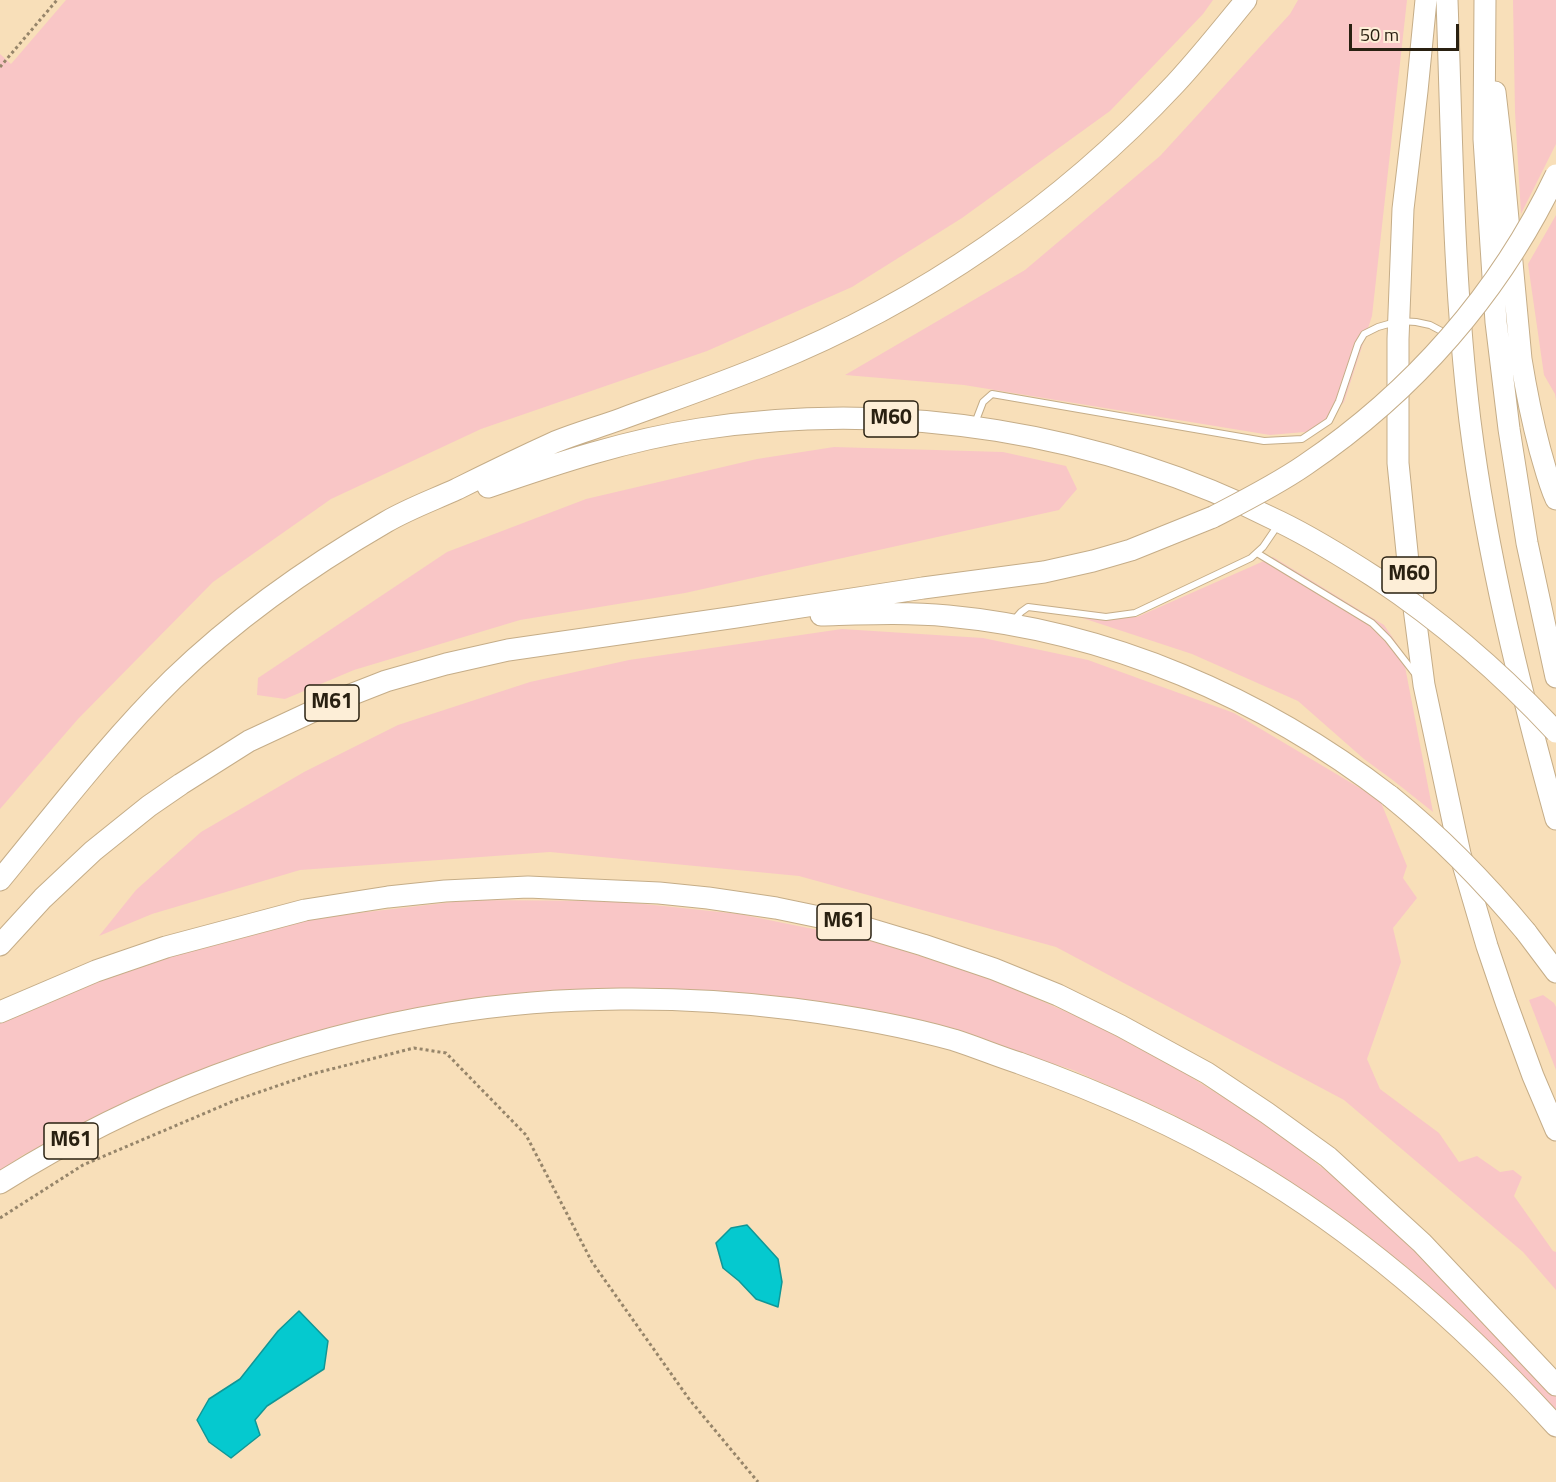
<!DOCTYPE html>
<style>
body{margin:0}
#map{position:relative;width:1556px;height:1482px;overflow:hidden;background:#f8dfb9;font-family:"Titillium Web",sans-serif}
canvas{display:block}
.scale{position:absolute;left:1349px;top:24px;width:110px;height:27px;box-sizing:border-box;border:3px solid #292011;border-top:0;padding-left:8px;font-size:18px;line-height:21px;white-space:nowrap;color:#292011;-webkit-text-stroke:4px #fdeed7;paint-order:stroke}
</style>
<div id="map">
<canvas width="1556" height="1482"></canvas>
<div class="scale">50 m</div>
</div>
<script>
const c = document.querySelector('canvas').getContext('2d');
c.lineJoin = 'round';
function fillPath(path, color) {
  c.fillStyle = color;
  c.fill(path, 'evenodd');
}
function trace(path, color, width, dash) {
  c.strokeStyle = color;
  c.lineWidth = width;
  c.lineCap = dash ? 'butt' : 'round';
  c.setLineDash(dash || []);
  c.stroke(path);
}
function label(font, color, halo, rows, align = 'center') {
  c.font = font + ' "Titillium Web",sans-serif';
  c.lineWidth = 6;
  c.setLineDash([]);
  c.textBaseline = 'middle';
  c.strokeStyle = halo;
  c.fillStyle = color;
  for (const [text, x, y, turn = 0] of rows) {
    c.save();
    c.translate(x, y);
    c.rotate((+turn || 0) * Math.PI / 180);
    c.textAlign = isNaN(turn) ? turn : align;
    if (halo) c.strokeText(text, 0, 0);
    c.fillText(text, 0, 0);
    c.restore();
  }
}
fillPath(new Path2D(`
 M 66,0 L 1213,0 L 1203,14 L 1110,111 L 962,218 L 852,287 L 707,351 L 481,429 L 331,499 L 213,582 L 78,719 L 0,809 L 0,54 L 11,64 Z
 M 1298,0 L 1407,0 L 1372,316 L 1344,402 L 1316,431 L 1270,435 L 964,385 L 845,375 L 1025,270 L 1160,156 L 1290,14 Z
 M 1513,0 L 1556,0 L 1556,144 L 1521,214 L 1515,112 Z
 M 1556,215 L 1556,400 L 1555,394 L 1544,375 L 1528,264 Z
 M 834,447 L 1003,452 L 1066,466 L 1077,489 L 1059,510 L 685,593 L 520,620 L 354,670 L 285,699 L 257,695 L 258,678 L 447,552 L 586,499 L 757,459 Z
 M 1273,557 L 1384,625 L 1402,651 L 1433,812 L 1394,781 L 1364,759 L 1298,701 L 1192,654 L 1046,606 L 1137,617 Z
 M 842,629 L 983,638 L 1088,660 L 1234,713 L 1380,800 L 1407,866 L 1403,878 L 1417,898 L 1393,928 L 1401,962 L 1367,1059 L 1380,1089 L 1439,1133 L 1459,1162 L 1477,1156 L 1500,1172 L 1513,1170 L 1522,1177 L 1514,1196 L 1553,1251 L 1556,1252 L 1556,1290 L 1523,1252 L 1344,1100 L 1056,947 L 799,876 L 550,852 L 300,870 L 152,914 L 99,936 L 136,890 L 201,832 L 304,772 L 398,725 L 530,682 L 629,660 Z
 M 470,900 L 616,901 L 739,914 L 873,941 L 989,978 L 1092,1023 L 1186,1074 L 1266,1124 L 1361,1198 L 1421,1251 L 1556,1397 L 1556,1411 L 1490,1343 L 1407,1267 L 1346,1222 L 1248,1156 L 1170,1113 L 1073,1070 L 973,1039 L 732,994 L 606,988 L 471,1000 L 323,1030 L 158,1088 L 23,1155 L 0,1171 L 0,1022 L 98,976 L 205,942 L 315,918 Z
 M 1543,995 L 1554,1003 L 1556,1007 L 1556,1070 L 1529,1000 Z`), '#f9c6c6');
const water = new Path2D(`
 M 747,1225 L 778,1259 L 782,1282 L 778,1307 L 756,1299 L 739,1281 L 723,1268 L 716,1243 L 731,1228 Z
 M 299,1311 L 328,1341 L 324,1369 L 267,1406 L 255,1420 L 260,1435 L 231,1458 L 209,1442 L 197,1420 L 209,1399 L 240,1379 L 278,1331 Z`);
fillPath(water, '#05c9cf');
trace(water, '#109696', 1.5);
const service = new Path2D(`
 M 975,423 L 983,402 L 992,394 L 1264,441 L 1302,439 L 1329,421 L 1339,401 L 1358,344 L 1364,334 L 1378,327 L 1399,321 L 1416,322 L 1430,325 L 1447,334
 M 1257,553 L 1372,623 L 1388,639 L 1416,675
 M 1014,620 L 1021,612 L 1028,607 L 1106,617 L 1135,613 L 1251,558 L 1263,547 L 1278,525`);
const motorway = new Path2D(`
 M 1426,0 L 1417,91 L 1403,209 L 1398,339 L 1398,463 L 1408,562 L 1424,685 L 1460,854 L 1487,946 L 1506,1002 L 1533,1076 L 1556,1130
 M 1447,0 C 1452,140 1453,281 1470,421 C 1487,556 1520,688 1556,819
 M 1485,0 L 1484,139 L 1496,322 L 1509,429 L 1527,543 L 1556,677
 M 1495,92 L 1501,144 L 1521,359 C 1526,390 1532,420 1540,450 C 1545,467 1549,484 1556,499
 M 488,487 C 558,463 627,440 700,429 C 897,399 1101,432 1280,522 C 1313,538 1345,558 1376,578
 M 821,615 C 863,614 906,612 948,616 C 1109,631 1263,698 1390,796
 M 0,880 C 56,812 110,741 173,679 C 236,618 310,566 386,522 C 408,509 433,500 457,489 C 489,473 522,457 555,442 C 577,433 599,427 621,419 C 670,401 720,384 768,364 C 922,302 1062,205 1175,84 C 1200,57 1223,28 1246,0
 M 1526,932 L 1556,972
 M 0,945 L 43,898 L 93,851 L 149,806 L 181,784 L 249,741 L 335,701 L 386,681 L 446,664 L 508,650 L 736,617 L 923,588 L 1044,572 L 1093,561 L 1131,550 L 1213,517
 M 0,1012 L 96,971 L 166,947 L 305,910 L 388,897 L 445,891 L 528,887 L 659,893 L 708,898 L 776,908 L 853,924 L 923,945 L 994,969 L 1058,995 L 1121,1026 L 1207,1073 L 1267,1113 L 1328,1157 L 1422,1243 L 1556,1385
 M 0,1183 C 136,1097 290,1039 449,1013 C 559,995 682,995 793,1009 C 847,1016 901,1025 954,1040 C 976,1047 997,1056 1019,1063 C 1097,1091 1174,1124 1246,1167 C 1363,1236 1465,1326 1556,1426`);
trace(service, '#c5ad88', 8);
trace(motorway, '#c5ad88', 23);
trace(new Path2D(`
 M 0,67 L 57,0
 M 0,1218 L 83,1165 L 236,1100 L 312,1074 L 414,1048 L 446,1053 L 526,1135 L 592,1262 L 689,1399 L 758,1482`), '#96856a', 3, [3, 3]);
trace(service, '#fff', 6);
trace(motorway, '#fff', 21);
const motorwayBridge = new Path2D(`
 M 1213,517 C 1244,501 1276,485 1305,465 C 1413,392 1500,293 1556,175
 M 1376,578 C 1442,622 1502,674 1556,732
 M 1390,796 C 1442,838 1483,880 1526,932`);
trace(motorwayBridge, '#c5ad88', 23, []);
trace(motorwayBridge, '#fff', 21);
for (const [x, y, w] of [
 [891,419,54],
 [1409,575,54],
 [332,703,54],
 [844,922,54],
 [71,1141,54]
]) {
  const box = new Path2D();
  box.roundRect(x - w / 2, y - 18, w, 36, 4.5);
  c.fillStyle = '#fdeed7';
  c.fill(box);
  trace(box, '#292011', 1.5);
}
label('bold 21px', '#292011', null, [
 ["M60",891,419],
 ["M60",1409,575],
 ["M61",332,703],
 ["M61",844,922],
 ["M61",71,1141]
]);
</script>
